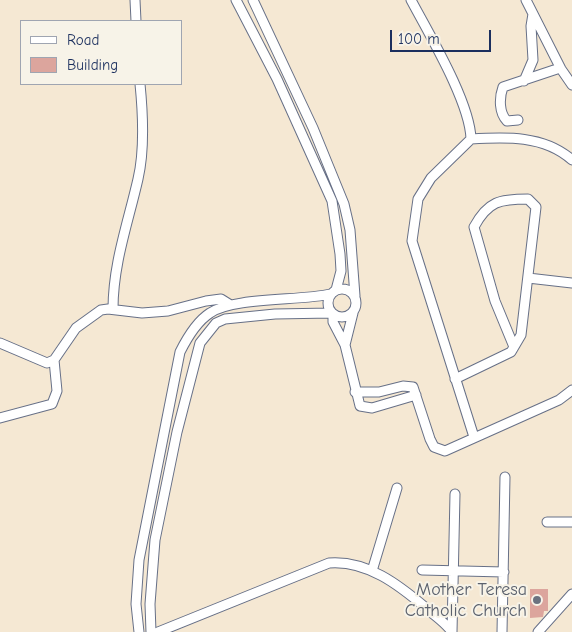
<!DOCTYPE html>
<style>
body{margin:0}
#map{position:relative;width:572px;height:632px;overflow:hidden;background:#f5e8d3;font-family:"Comic Neue",sans-serif}
canvas{display:block}
.legend{position:absolute;left:20px;top:20px;width:162px;height:65px;box-sizing:border-box;background:#f7f3e8;border:1px solid #9fa5b1;margin:0;padding:6px 9px;list-style:none;font-size:15px;color:#1b2f5e}
.legend li{display:flex;align-items:center;gap:10px;height:25px}
.legend b{width:25px;border:1px solid #9fa5b1}
.scale{position:absolute;left:390px;top:30px;width:101px;height:22px;box-sizing:border-box;border:2px solid #1b2f5e;border-top:0;padding-left:6px;font-size:15px;line-height:18px;white-space:nowrap;color:#1b2f5e;-webkit-text-stroke:4px #f7f3e8;paint-order:stroke}
</style>
<div id="map">
<canvas width="572" height="632"></canvas>
<ul class="legend">
<li><b style="height:6px;background:#fff"></b>Road</li>
<li><b style="height:14px;background:#dca59d"></b>Building</li>
</ul>
<div class="scale">100 m</div>
</div>
<script>
const c = document.querySelector('canvas').getContext('2d');
c.lineJoin = 'round';
function fillPath(path, color) {
  c.fillStyle = color;
  c.fill(path, 'evenodd');
}
function trace(path, color, width, dash) {
  c.strokeStyle = color;
  c.lineWidth = width;
  c.lineCap = dash ? 'butt' : 'round';
  c.setLineDash(dash || []);
  c.stroke(path);
}
function label(font, color, halo, rows, align = 'center') {
  c.font = font + ' "Comic Neue",sans-serif';
  c.lineWidth = 4;
  c.setLineDash([]);
  c.textBaseline = 'middle';
  c.strokeStyle = halo;
  c.fillStyle = color;
  for (const [text, x, y, turn = 0] of rows) {
    c.save();
    c.translate(x, y);
    c.rotate((+turn || 0) * Math.PI / 180);
    c.textAlign = isNaN(turn) ? turn : align;
    if (halo) c.strokeText(text, 0, 0);
    c.fillText(text, 0, 0);
    c.restore();
  }
}
fillPath(new Path2D(`
 M 530,589 L 548,589 L 548,611 L 544,611 L 543,617 L 530,618 Z`), '#dca59d');
const minor = new Path2D(`
 M 135,0 L 136,21
 M 236,0 L 277,79 L 332,201 L 340,254 L 341,271 L 336,290
 M 253,0 L 313,128 L 344,204 L 350,230 L 355,296
 M 411,0 C 429,34 470,102 471,139 L 431,178 L 418,199 L 412,241 L 474,437
 M 526,0 L 561,69 L 572,85
 M 524,81 L 533,60 L 531,26 L 533,14
 M 518,120 L 507,121 C 499,113 499,98 503,87 L 560,68
 M 471,139 C 506,137 544,135 572,160
 M 528,278 L 572,283
 M328 303a14 14 0 1 1 28 0a14 14 0 1 1-28 0Z
 M 113,309 C 113,264 128,223 138,179 C 145,149 143,114 140,84
 M 333,314 L 333,322 L 345,345 L 360,406 L 372,408 L 416,395
 M 0,343 L 47,363 L 54,360 L 76,328 L 101,310 L 108,309 L 142,313 L 168,311 L 206,301 L 221,299 L 229,304
 M 345,345 L 353,313
 M 455,379 L 511,352 L 521,335 L 536,207 L 528,199 C 500,199 488,201 474,227 L 495,301 L 514,347
 M 355,392 L 379,392 L 403,386 L 413,387 L 430,439 L 434,447 L 445,451 L 559,400 L 572,390
 M 0,418 L 52,404 L 57,391 L 54,360
 M 547,522 L 572,522
 M 422,570 L 504,572
 M 372,571 L 397,488
 M 139,632 L 136,604 L 139,560 L 180,352 C 187,338 196,322 210,313 C 233,297 300,301 331,294
 M 151,632 L 150,604 L 155,540 L 177,432 L 200,343 L 216,323 L 225,319 L 275,314 L 331,313
 M 158,632 L 329,563 C 367,560 399,585 426,608 C 435,616 445,622 452,632
 M 452,632 L 455,494
 M 502,632 L 505,477
 M 538,632 L 572,594`);
trace(minor, '#677087', 11);
trace(minor, '#fff', 9);
for (const [x, y, r, color] of [
 [537,600,5,"#6b7280"]
]) {
  const dot = new Path2D();
  dot.arc(x, y, r, 0, 2 * Math.PI);
  c.fillStyle = color;
  c.fill(dot);
  trace(dot, '#f7f3e8', 2);
}
label('18px', '#5b616d', '#f7f3e8', [
 ["Mother Teresa",527,590],
 ["Catholic Church",527,611]
], 'right');
</script>
